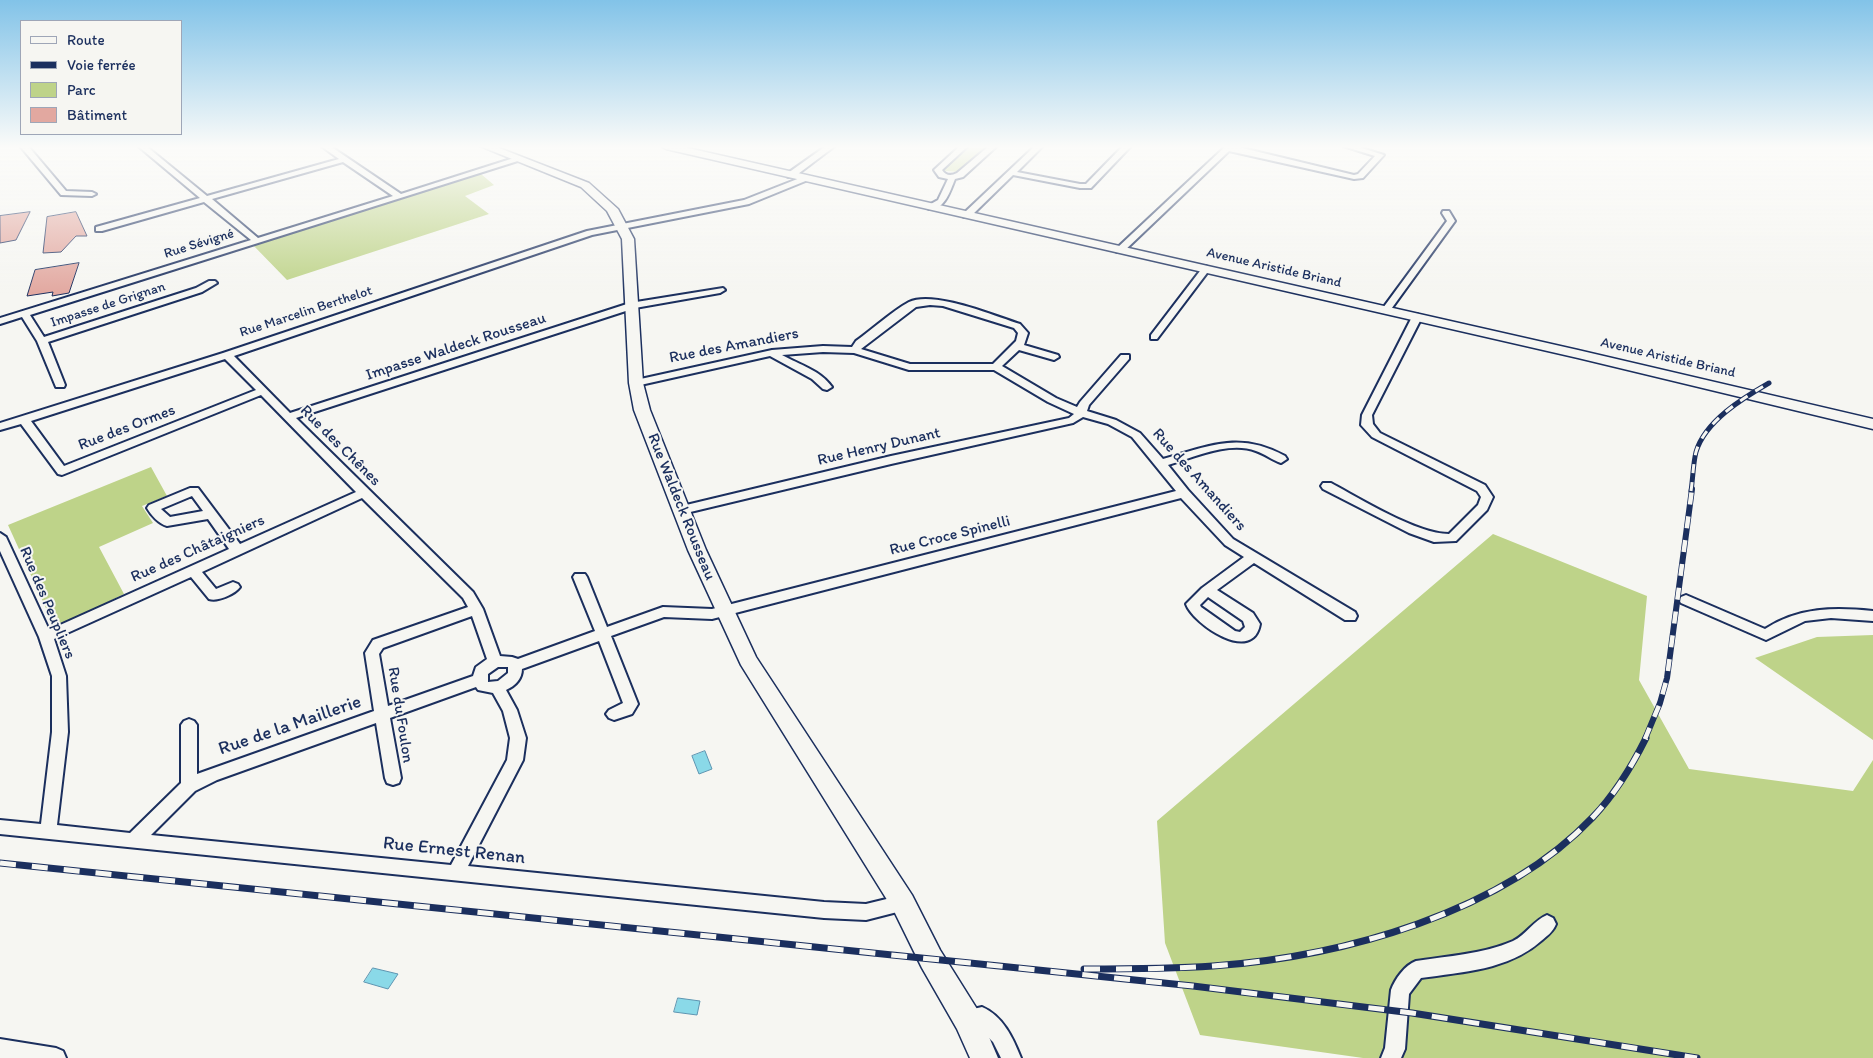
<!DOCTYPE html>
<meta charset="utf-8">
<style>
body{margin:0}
#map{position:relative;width:1873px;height:1058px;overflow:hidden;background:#f6f6f2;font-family:Itim,sans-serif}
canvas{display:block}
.legend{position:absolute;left:20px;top:20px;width:162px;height:115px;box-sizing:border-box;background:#f6f6f2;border:1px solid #9ea6b7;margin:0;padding:6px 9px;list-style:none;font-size:15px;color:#1b2f5e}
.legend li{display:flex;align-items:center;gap:10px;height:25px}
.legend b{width:25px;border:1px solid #9ea6b7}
</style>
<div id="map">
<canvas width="1873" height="1058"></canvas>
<ul class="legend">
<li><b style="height:6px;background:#f6f6f2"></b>Route</li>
<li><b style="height:6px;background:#1b2f5e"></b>Voie ferrée</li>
<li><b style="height:14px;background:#bed389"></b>Parc</li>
<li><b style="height:14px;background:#e2a8a0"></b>Bâtiment</li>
</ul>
</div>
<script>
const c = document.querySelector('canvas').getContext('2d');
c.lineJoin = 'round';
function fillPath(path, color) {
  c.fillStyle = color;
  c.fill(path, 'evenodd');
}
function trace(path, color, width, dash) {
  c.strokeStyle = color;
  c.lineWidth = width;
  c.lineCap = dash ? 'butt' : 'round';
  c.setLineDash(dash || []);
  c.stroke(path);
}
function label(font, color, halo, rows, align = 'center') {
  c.font = font + ' Itim,sans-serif';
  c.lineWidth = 4;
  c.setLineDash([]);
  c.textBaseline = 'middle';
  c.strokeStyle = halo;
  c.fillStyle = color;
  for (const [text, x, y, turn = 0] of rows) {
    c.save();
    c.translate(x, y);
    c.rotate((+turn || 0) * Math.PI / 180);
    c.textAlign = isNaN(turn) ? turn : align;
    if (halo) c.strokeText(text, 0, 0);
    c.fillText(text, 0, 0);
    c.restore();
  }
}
fillPath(new Path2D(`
 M 970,146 L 988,146 L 959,172 L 945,171 L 944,169 Z
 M 481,174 L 494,185 L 465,196 L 489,214 L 287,280 L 252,244 Z
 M 151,467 L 167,496 L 142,506 L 153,523 L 99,547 L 124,594 L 55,628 L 8,525 Z
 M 1493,534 L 1647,596 L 1639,680 L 1689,769 L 1853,791 L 1873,760 L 1873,1058 L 1363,1058 L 1200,1035 L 1165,943 L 1157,821 Z
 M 1873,635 L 1873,740 L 1755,658 L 1817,637 Z`), '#bed389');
const water = new Path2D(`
 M 705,751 L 712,769 L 699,774 L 692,756 Z
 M 373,968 L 398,974 L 388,989 L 364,982 Z
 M 678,998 L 700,1001 L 697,1015 L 674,1012 Z`);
fillPath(water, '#8ad9e8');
trace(water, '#5e95b1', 1);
const building = new Path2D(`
 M 30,212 L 16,240 L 0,243 L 0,216 Z
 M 76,212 L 87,236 L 76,236 L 61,252 L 43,253 L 47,217 Z
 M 79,263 L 69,293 L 52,296 L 53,292 L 27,296 L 35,270 Z`);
fillPath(building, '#e2a8a0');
trace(building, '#1b2f5e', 1);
const street = new Path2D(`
 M 20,146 L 28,146 L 66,191 L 92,192 L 96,194 L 92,196 L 61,195 Z
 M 138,146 L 146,146 L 207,196 L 339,159 L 321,146 L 330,146 L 401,194 L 517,157 L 524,159 L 30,315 L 44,337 L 196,288 L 209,281 L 215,281 L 217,283 L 202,292 L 48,342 L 65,385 L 64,387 L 56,387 L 37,341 L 22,317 L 0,324 L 0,318 L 251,240 L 204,202 L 102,231 L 96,231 L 96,227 L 200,198 ZM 343,162 L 393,196 L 258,238 L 212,199 Z
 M 826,146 L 835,146 L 794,177 L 788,177 L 788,173 Z
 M 960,146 L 968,146 L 942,170 C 946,176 951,176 957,173 L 989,146 L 997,146 L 963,177 L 955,179 C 950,191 945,210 929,209 L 929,205 L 938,200 L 948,179 L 939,177 L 934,170 Z
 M 1035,146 L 1043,146 L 1017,172 L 1080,184 L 1086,184 L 1123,146 L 1131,146 L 1091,188 L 1080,188 L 1013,175 L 970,217 L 964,217 L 964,213 Z
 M 1226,146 L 1234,146 L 1354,175 L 1358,174 L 1375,156 L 1343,146 L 1355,146 L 1384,155 L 1363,178 L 1354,179 L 1229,151 L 1123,252 L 1117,252 L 1117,248 Z
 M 805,176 L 809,178 L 808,180 L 749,204 L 592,235 L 234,356 L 290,413 L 630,303 L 723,288 L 725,290 L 720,293 L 635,308 L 296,418 L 473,592 L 483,609 L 500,656 L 512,657 L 518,659 L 595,631 L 573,577 L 575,574 L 585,574 L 587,577 L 607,627 L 663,607 L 712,609 L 1176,491 L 1132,437 L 1108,424 L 1083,417 L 1073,423 L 891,464 L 682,514 L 678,513 L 676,510 L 682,506 L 891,456 L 1069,418 L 1074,414 L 1048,402 L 994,370 L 909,370 L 854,353 L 823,352 L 782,355 C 800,365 820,370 832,387 L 827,390 L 823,389 L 812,379 L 770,356 L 636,386 L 631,383 L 636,380 L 772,350 L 823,346 L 852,347 L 856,341 C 873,329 892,311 909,302 C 933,290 995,316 1020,324 L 1028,333 L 1024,345 L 1058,355 L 1059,357 L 1054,360 L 1019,350 L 1002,366 L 1056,398 L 1077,407 L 1080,402 L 1121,355 L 1129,355 L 1129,359 L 1089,405 L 1087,411 L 1116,420 L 1140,433 L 1163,459 C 1210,446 1239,431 1285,456 L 1287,459 L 1281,463 C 1272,460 1265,454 1256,451 C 1229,441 1195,457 1168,465 L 1188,490 L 1233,539 L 1355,612 L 1357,616 L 1355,620 L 1345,620 L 1254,563 L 1217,590 L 1253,613 L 1260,624 C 1253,665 1193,624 1186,604 L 1202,588 L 1244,557 L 1225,545 L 1181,498 L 712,619 L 664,617 L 611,636 L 638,704 L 632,714 L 614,720 L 609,718 L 606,714 L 609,710 L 623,703 L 599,641 L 522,669 C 522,679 515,686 506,690 L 517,710 L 526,738 L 523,760 L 468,866 L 824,902 L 866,904 L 903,895 L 909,897 L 912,903 L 909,909 L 866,920 L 824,918 L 0,834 L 0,820 L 41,824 L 52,732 L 52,676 L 39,637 L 0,551 L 0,533 L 6,537 L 49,630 L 229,549 L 208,519 L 167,526 C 159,524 151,515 147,508 L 149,505 L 190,488 L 198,488 L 240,544 L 356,492 L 261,395 L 62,475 L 58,474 L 21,424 L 0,430 L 0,423 L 223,353 L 587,231 L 744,200 ZM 930,305 L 943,306 L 1014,328 L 1018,333 L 1016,341 L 993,364 L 910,364 L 861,349 L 916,307 ZM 225,359 L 256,390 L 64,466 L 31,421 ZM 192,496 L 203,511 L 170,517 L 161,509 ZM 362,498 L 463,598 L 468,607 L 373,640 L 365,653 L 374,711 L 197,774 L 197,725 L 194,721 L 189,719 L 184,721 L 181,725 L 181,783 L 130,833 L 57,825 L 68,732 L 66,676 L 54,639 L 191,577 L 209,599 C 218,602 235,594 240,587 L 238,584 L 233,582 L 216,589 L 202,572 ZM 1208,597 L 1243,621 L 1245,627 L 1240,632 L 1235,631 L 1201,607 L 1200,605 ZM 472,616 L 487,659 L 476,667 L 473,676 L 388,706 L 379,654 L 383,648 ZM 498,667 L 508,667 L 508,673 L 498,681 L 488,682 L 488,674 ZM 476,687 L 478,690 L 493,693 L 503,711 L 510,738 L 507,760 L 451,865 L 151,835 L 195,791 L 217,780 L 376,723 L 385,778 L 387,783 L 393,785 L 399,783 L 401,778 L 390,718 Z
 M 1443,211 L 1449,211 L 1455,221 L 1389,312 L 1383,312 L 1383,308 L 1447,221 L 1442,213 Z
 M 1206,266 L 1210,269 L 1157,339 L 1151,339 L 1151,335 L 1203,267 Z
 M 1417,314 L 1422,317 L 1372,415 L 1373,424 L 1380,433 L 1485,485 L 1493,497 L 1487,510 L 1456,541 L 1434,542 L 1409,533 L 1323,489 L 1321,486 L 1323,483 L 1331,483 C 1361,499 1417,534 1449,534 L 1478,505 L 1481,497 L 1477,491 L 1372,437 L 1361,425 L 1362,415 L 1412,317 Z
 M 1686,595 L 1765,629 C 1798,607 1835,607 1873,611 L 1873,621 L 1831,618 L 1805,621 L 1766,640 L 1681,603 L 1679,600 L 1681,597 Z
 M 1547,915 L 1553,918 L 1556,924 C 1553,932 1547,936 1541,941 C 1508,970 1463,972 1421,978 L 1409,994 L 1405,1049 L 1401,1058 L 1381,1058 L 1385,1048 L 1391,990 C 1395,979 1405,965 1416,961 C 1448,956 1483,954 1513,941 C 1526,935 1533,921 1547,915 Z
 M 982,1007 C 1003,1016 1013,1038 1021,1058 L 1001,1058 L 993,1042 L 978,1027 L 967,1029 L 960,1026 L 957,1019 L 960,1012 Z
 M 0,1039 L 56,1048 L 63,1051 L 66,1058 L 0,1058 Z`);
const secondary = new Path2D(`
 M 480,146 L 494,146 L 589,183 L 618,209 L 634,239 L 643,383 L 650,410 L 706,550 L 756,657 L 912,895 L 940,950 L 977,1009 L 998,1058 L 970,1058 L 957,1029 L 922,968 L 894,911 L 741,665 L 688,550 L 634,410 L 629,383 L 622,239 L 607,211 L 581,187 Z
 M 661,146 L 679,146 L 1578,350 L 1873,419 L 1873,429 L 1578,358 L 666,149 Z`);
trace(street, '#1b2f5e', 4);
trace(secondary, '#1b2f5e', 3);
fillPath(street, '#f6f6f2');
fillPath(secondary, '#f6f6f2');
const railFar2 = new Path2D(`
 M 1691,491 C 1693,478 1693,464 1696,452 C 1705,421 1743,398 1769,383`);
const railFar1 = new Path2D(`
 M 1645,739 L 1660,703 L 1667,678 L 1692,489`);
const rail = new Path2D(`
 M 0,863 L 1193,986 L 1412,1013 L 1697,1058
 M 1084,969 C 1127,969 1170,969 1213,966 C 1342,957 1502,913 1593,817 C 1615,794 1632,766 1646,738`);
trace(railFar2, '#1b2f5e', 5);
trace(railFar1, '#1b2f5e', 6);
trace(rail, '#1b2f5e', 7);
trace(railFar2, '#f6f6f2', 3, [9]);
trace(railFar1, '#f6f6f2', 4.5, [12]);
trace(rail, '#f6f6f2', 5, [16]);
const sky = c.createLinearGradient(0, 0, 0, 294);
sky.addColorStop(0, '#82c3e8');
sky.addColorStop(0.5, '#fbfbf9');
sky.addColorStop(1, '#fbfbf900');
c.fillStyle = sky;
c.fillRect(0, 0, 1873, 294);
label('14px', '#1b2f5e', '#f6f6f2', [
 ["Rue Sévigné",199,244,-17],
 ["Avenue Aristide Briand",1274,268,13],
 ["Impasse de Grignan",108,305,-18],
 ["Rue Marcelin Berthelot",306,312,-18],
 ["Avenue Aristide Briand",1668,358,13]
]);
label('16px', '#1b2f5e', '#f6f6f2', [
 ["Rue des Amandiers",734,346,-11],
 ["Impasse Waldeck Rousseau",456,347,-18],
 ["Rue des Ormes",127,428,-21],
 ["Rue des Chênes",340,446,45],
 ["Rue Henry Dunant",879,447,-13],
 ["Rue des Amandiers",1199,480,48],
 ["Rue Waldeck Rousseau",681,507,68],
 ["Rue Croce Spinelli",950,536,-14],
 ["Rue des Châtaigniers",198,549,-24],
 ["Rue des Peupliers",47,603,67],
 ["Rue du Foulon",400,715,81]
]);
label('19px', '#1b2f5e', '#f6f6f2', [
 ["Rue de la Maillerie",290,726,-19],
 ["Rue Ernest Renan",454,851,6]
]);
</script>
